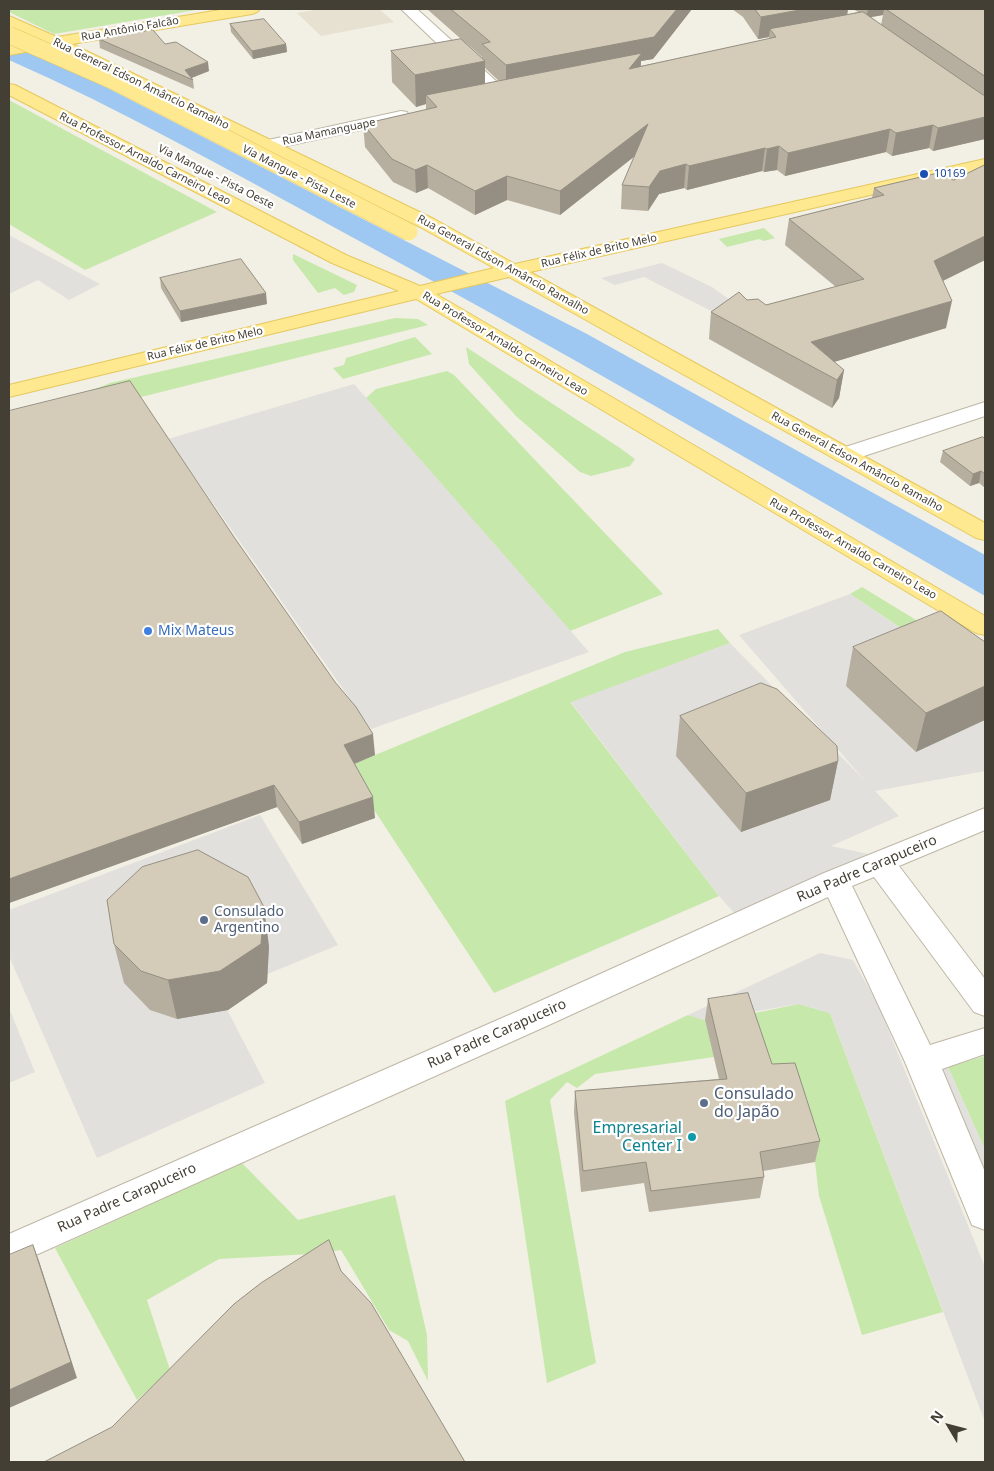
<!DOCTYPE html>
<meta charset="utf-8">
<style>
body{margin:0}
#map{position:relative;width:994px;height:1471px;overflow:hidden;background:#f2efe4;font-family:"Noto Sans",sans-serif}
canvas{display:block}
.frame{position:absolute;inset:0;border:10px solid #443f34;pointer-events:none}
.north{position:absolute;left:924px;top:1401px;width:50px;height:50px;-webkit-text-stroke:4px #fff;paint-order:stroke;rotate:307deg;font-size:14px;font-weight:700;line-height:20px;text-align:center;color:#443f34}
.north::after{content:'';display:block;margin:auto;width:18px;height:22px;background:#443f34;clip-path:polygon(50% 0,100% 100%,50% 72%,0 100%)}
</style>
<div id="map">
<canvas width="994" height="1471"></canvas>
<div class="frame"></div>
<div class="north">N</div>
</div>
<script>
const c = document.querySelector('canvas').getContext('2d');
c.lineJoin = 'round';
function fillPath(path, color) {
  c.fillStyle = color;
  c.fill(path, 'evenodd');
}
function trace(path, color, width, dash) {
  c.strokeStyle = color;
  c.lineWidth = width;
  c.lineCap = dash ? 'butt' : 'round';
  c.setLineDash(dash || []);
  c.stroke(path);
}
function label(font, color, halo, rows, align = 'center') {
  c.font = font + ' "Noto Sans",sans-serif';
  c.lineWidth = 4.5;
  c.setLineDash([]);
  c.textBaseline = 'middle';
  c.strokeStyle = halo;
  c.fillStyle = color;
  for (const [text, x, y, turn = 0] of rows) {
    c.save();
    c.translate(x, y);
    c.rotate((+turn || 0) * Math.PI / 180);
    c.textAlign = isNaN(turn) ? turn : align;
    if (halo) c.strokeText(text, 0, 0);
    c.fillText(text, 0, 0);
    c.restore();
  }
}
fillPath(new Path2D(`
 M 320,9 L 379,9 L 394,22 L 321,36 L 297,13 Z`), '#e6e1d1');
fillPath(new Path2D(`
 M 9,9 L 202,9 L 54,34 L 9,12 Z
 M 9,100 L 217,212 L 85,270 L 9,224 Z
 M 764,228 L 775,238 L 764,241 L 759,239 L 727,247 L 719,239 Z
 M 293,254 L 357,285 L 354,292 L 344,295 L 335,288 L 318,293 L 293,260 Z
 M 395,318 L 418,319 L 428,325 L 137,398 L 9,424 L 110,383 Z
 M 415,337 L 432,354 L 343,379 L 333,368 L 344,365 L 346,358 Z
 M 466,347 L 620,448 L 635,459 L 630,466 L 591,476 L 580,472 L 516,416 L 469,364 Z
 M 447,371 L 454,375 L 663,594 L 570,631 L 366,398 L 376,389 Z
 M 862,587 L 985,662 L 965,671 L 850,594 Z
 M 718,629 L 730,643 L 571,703 L 719,896 L 494,993 L 346,767 L 625,652 Z
 M 799,1004 L 830,1013 L 943,1312 L 862,1335 L 819,1196 L 815,1162 L 791,1084 L 768,1086 L 745,1015 Z
 M 688,1015 L 705,1020 L 714,1057 L 595,1074 L 577,1088 L 567,1082 L 550,1100 L 596,1363 L 547,1383 L 505,1101 Z
 M 985,1056 L 985,1150 L 948,1067 Z
 M 242,1163 L 298,1220 L 395,1195 L 427,1335 L 428,1381 L 408,1341 L 389,1330 L 341,1250 L 312,1254 L 219,1259 L 147,1300 L 170,1370 L 137,1400 L 55,1248 Z`), '#c7e8ab');
fillPath(new Path2D(`
 M 9,236 L 9,235 L 100,284 L 69,300 L 38,280 L 9,294 Z
 M 662,263 L 712,287 L 762,323 L 725,318 L 644,277 L 615,285 L 601,278 Z
 M 354,384 L 589,652 L 371,729 L 168,439 Z
 M 850,594 L 985,685 L 985,771 L 875,791 L 899,816 L 831,846 L 868,854 L 736,915 L 719,896 L 571,702 L 730,643 L 866,782 L 739,635 Z
 M 260,815 L 338,945 L 219,994 L 265,1083 L 97,1158 L 9,956 L 9,910 Z
 M 820,953 L 853,960 L 879,1007 L 985,1267 L 985,1422 L 830,1013 L 799,1004 L 705,1020 L 688,1015 Z
 M 9,1008 L 35,1072 L 9,1083 Z
 M 948,1067 L 985,1150 L 985,1195 L 935,1070 Z`), '#e2e0dc');
fillPath(new Path2D(`
 M 9,42 L 88,78 L 587,334 L 985,555 L 985,596 C 767,470 549,343 328,224 C 223,167 118,108 9,60 Z`), '#9ec8f1');
const minor = new Path2D(`
 M 401,9 L 417,9 L 507,91 L 509,95 L 507,99 L 495,99 Z
 M 401,111 L 407,112 L 409,116 L 407,120 L 268,150 L 262,149 L 259,145 L 262,141 L 268,140 Z
 M 985,402 L 985,416 L 852,460 L 844,462 L 836,460 L 833,455 L 836,450 Z
 M 985,808 L 985,830 L 899,866 L 985,979 L 985,1016 L 974,1012 L 874,877 L 852,886 L 930,1045 L 985,1028 L 985,1054 L 942,1069 L 985,1172 L 985,1230 L 972,1225 L 905,1062 L 828,897 L 540,1029 L 9,1267 L 9,1234 L 518,1011 L 824,873 Z`);
const major = new Path2D(`
 M 226,9 L 260,9 L 257,12 L 252,14 L 72,44 L 434,219 L 515,264 L 985,159 L 985,169 L 530,272 L 985,523 L 985,540 L 976,538 L 509,277 L 436,294 L 985,616 L 985,635 L 976,633 L 416,299 L 9,397 L 9,385 L 399,291 L 332,263 L 9,95 L 9,84 L 15,85 L 346,255 L 420,286 L 494,268 L 420,227 L 54,47 L 9,55 L 9,45 L 39,40 L 9,27 L 9,16 L 57,37 Z`);
trace(minor, '#beb7a6', 2);
trace(major, '#e5c85e', 2);
fillPath(minor, '#fff');
fillPath(major, '#ffe990');
const majorBridge = new Path2D(`
 M 9,35 L 116,82 L 409,232`);
trace(majorBridge, '#e5c85e', 18, []);
trace(majorBridge, '#ffe990', 17);
fillPath(new Path2D(`
 M 427,9 L 692,9 L 653,59 L 641,61 L 641,66 L 769,39 L 769,37 L 758,39 L 743,17 L 732,9 L 848,9 L 847,15 L 858,12 L 853,9 L 985,9 L 985,139 L 933,151 L 929,148 L 892,156 L 886,152 L 785,176 L 777,170 L 764,172 L 762,171 L 687,190 L 684,188 L 659,194 L 648,211 L 621,209 L 622,185 L 634,157 L 560,215 L 507,200 L 475,215 L 428,188 L 416,193 L 393,182 L 365,147 L 363,124 L 426,110 L 426,104 L 416,107 L 392,82 L 391,51 L 461,39 ZM 883,15 L 881,25 L 871,17 ZM 462,39 L 482,57 L 482,58 ZM 485,68 L 499,81 L 485,84 Z
 M 230,24 L 286,44 L 287,52 L 253,59 L 231,32 Z
 M 99,39 L 165,44 L 209,71 L 191,78 L 193,80 L 194,89 L 100,48 Z
 M 985,165 L 985,260 L 943,281 L 946,328 L 834,362 L 844,370 L 839,398 L 832,408 L 709,339 L 711,312 L 747,300 L 766,305 L 836,287 L 785,245 L 789,219 L 872,198 L 874,188 L 953,180 Z
 M 160,278 L 267,304 L 181,322 L 161,288 Z
 M 9,411 L 375,755 L 355,764 L 375,818 L 302,844 L 277,807 L 9,903 Z
 M 985,439 L 985,488 L 979,483 L 970,486 L 940,462 L 943,451 Z
 M 985,642 L 916,752 L 846,686 L 853,647 Z
 M 680,716 L 838,761 L 830,800 L 741,832 L 676,756 Z
 M 114,944 L 269,946 L 267,983 L 228,1010 L 177,1019 L 150,1010 L 124,983 Z
 M 708,999 L 772,1064 L 820,1141 L 815,1162 L 763,1171 L 764,1177 L 760,1198 L 649,1212 L 644,1183 L 581,1192 L 574,1112 L 575,1091 L 719,1079 L 705,1020 Z`), '#b6af9f');
fillPath(new Path2D(`
 M 677,9 L 692,9 L 653,59 L 641,61 L 640,75 L 506,87 L 506,65 Z
 M 805,9 L 848,9 L 846,22 L 770,29 L 769,37 L 758,39 L 761,17 Z
 M 868,9 L 884,9 L 883,15 L 866,18 Z
 M 286,44 L 287,52 L 253,59 L 252,51 Z
 M 485,61 L 485,92 L 426,95 L 426,104 L 416,107 L 415,75 Z
 M 208,62 L 209,71 L 189,79 L 185,70 Z
 M 985,117 L 985,139 L 933,151 L 938,128 Z
 M 648,124 L 646,147 L 560,215 L 560,191 Z
 M 933,125 L 929,148 L 892,156 L 896,133 Z
 M 890,129 L 886,152 L 785,176 L 788,153 Z
 M 779,146 L 777,170 L 764,172 L 767,149 Z
 M 765,148 L 762,171 L 687,190 L 689,166 Z
 M 686,164 L 684,188 L 659,194 L 648,211 L 649,187 L 660,171 Z
 M 427,165 L 428,188 L 416,193 L 415,170 Z
 M 507,176 L 507,200 L 475,215 L 475,191 Z
 M 985,236 L 985,260 L 928,288 L 934,261 Z
 M 266,293 L 267,304 L 181,322 L 180,311 Z
 M 952,301 L 946,328 L 814,368 L 811,342 Z
 M 844,370 L 839,398 L 832,408 L 837,380 Z
 M 981,471 L 979,483 L 970,486 L 973,474 Z
 M 985,686 L 985,720 L 916,752 L 926,713 Z
 M 373,734 L 375,755 L 346,767 L 344,745 Z
 M 838,761 L 830,800 L 741,832 L 746,793 Z
 M 274,785 L 277,807 L 9,903 L 9,879 Z
 M 373,797 L 375,818 L 302,844 L 299,822 Z
 M 264,907 L 269,946 L 267,983 L 228,1010 L 177,1019 L 168,980 Z
 M 33,1245 L 39,1261 L 77,1378 L 9,1408 L 9,1390 Z`), '#948f82');
const building = new Path2D(`
 M 451,9 L 677,9 L 654,37 L 506,65 L 482,44 L 490,42 Z
 M 755,9 L 805,9 L 761,17 Z
 M 886,9 L 985,9 L 985,76 Z
 M 863,12 L 983,95 L 985,95 L 985,117 L 938,128 L 933,125 L 896,133 L 890,129 L 788,153 L 779,146 L 767,149 L 765,148 L 689,166 L 686,164 L 660,171 L 649,187 L 622,185 L 648,124 L 560,191 L 507,176 L 475,191 L 427,165 L 415,170 L 392,159 L 363,124 L 437,107 L 426,95 L 642,53 L 629,69 L 776,37 L 770,29 Z
 M 264,19 L 286,44 L 252,51 L 230,24 Z
 M 153,30 L 165,44 L 176,42 L 208,62 L 185,70 L 193,80 L 99,39 Z
 M 461,39 L 485,61 L 415,75 L 391,51 Z
 M 985,165 L 985,236 L 934,261 L 952,301 L 811,342 L 844,370 L 837,380 L 711,312 L 739,292 L 747,300 L 758,299 L 766,305 L 864,279 L 789,219 L 884,195 L 874,188 L 942,172 L 953,180 Z
 M 241,259 L 266,293 L 180,311 L 160,278 Z
 M 130,381 L 234,537 L 335,682 L 356,707 L 373,734 L 344,745 L 373,797 L 299,822 L 274,785 L 9,879 L 9,411 Z
 M 983,437 L 985,439 L 985,474 L 981,471 L 973,474 L 943,451 Z
 M 941,611 L 985,642 L 985,686 L 926,713 L 853,647 Z
 M 761,683 L 777,689 L 837,746 L 838,761 L 746,793 L 680,716 Z
 M 198,850 L 248,877 L 264,907 L 261,944 L 220,971 L 168,980 L 141,971 L 114,944 L 107,900 L 142,867 Z
 M 748,993 L 772,1064 L 795,1063 L 820,1141 L 760,1152 L 764,1177 L 651,1191 L 646,1162 L 583,1171 L 575,1091 L 727,1079 L 708,999 Z
 M 329,1240 L 341,1271 L 371,1303 L 465,1462 L 44,1462 L 112,1427 L 234,1304 L 261,1283 Z
 M 33,1245 L 71,1362 L 9,1390 L 9,1255 Z`);
fillPath(building, '#d4ccb9');
trace(building, '#948f82', 1);
for (const [x, y, r, color] of [
 [924,174,5,"#1a4fb4"],
 [148,631,5,"#3f7fe0"],
 [204,920,5,"#5c6f8a"],
 [704,1103,5,"#5c6f8a"],
 [692,1137,5,"#0f9aa8"]
]) {
  const dot = new Path2D();
  dot.arc(x, y, r, 0, 2 * Math.PI);
  c.fillStyle = color;
  c.fill(dot);
  trace(dot, '#fff', 2);
}
label('11px', '#443f34', '#fff', [
 ["Rua Antônio Falcão",130,29,-10],
 ["Rua General Edson Amâncio Ramalho",141,84,26],
 ["Rua Mamanguape",329,132,-12],
 ["Rua Professor Arnaldo Carneiro Leao",145,159,27],
 ["Via Mangue - Pista Oeste",216,177,27],
 ["Via Mangue - Pista Leste",299,177,27],
 ["Rua Félix de Brito Melo",599,251,-13],
 ["Rua General Edson Amâncio Ramalho",503,265,29],
 ["Rua Félix de Brito Melo",205,344,-13],
 ["Rua Professor Arnaldo Carneiro Leao",505,344,31],
 ["Rua General Edson Amâncio Ramalho",857,462,29],
 ["Rua Professor Arnaldo Carneiro Leao",853,549,30]
]);
label('11px', '#164399', '#fff', [
 ["10169",934,174]
], 'left');
label('14px', '#366cbe', '#fff', [
 ["Mix Mateus",158,631]
], 'left');
label('14px', '#443f34', '#fff', [
 ["Rua Padre Carapuceiro",867,869,-23],
 ["Rua Padre Carapuceiro",497,1034,-24],
 ["Rua Padre Carapuceiro",127,1198,-24]
]);
label('14px', '#4e5e75', '#fff', [
 ["Consulado",214,912],
 ["Argentino",214,928]
], 'left');
label('16px', '#4e5e75', '#fff', [
 ["Consulado",714,1094],
 ["do Japão",714,1112]
], 'left');
label('16px', '#0d838f', '#fff', [
 ["Empresarial",682,1128],
 ["Center I",682,1146]
], 'right');
</script>
